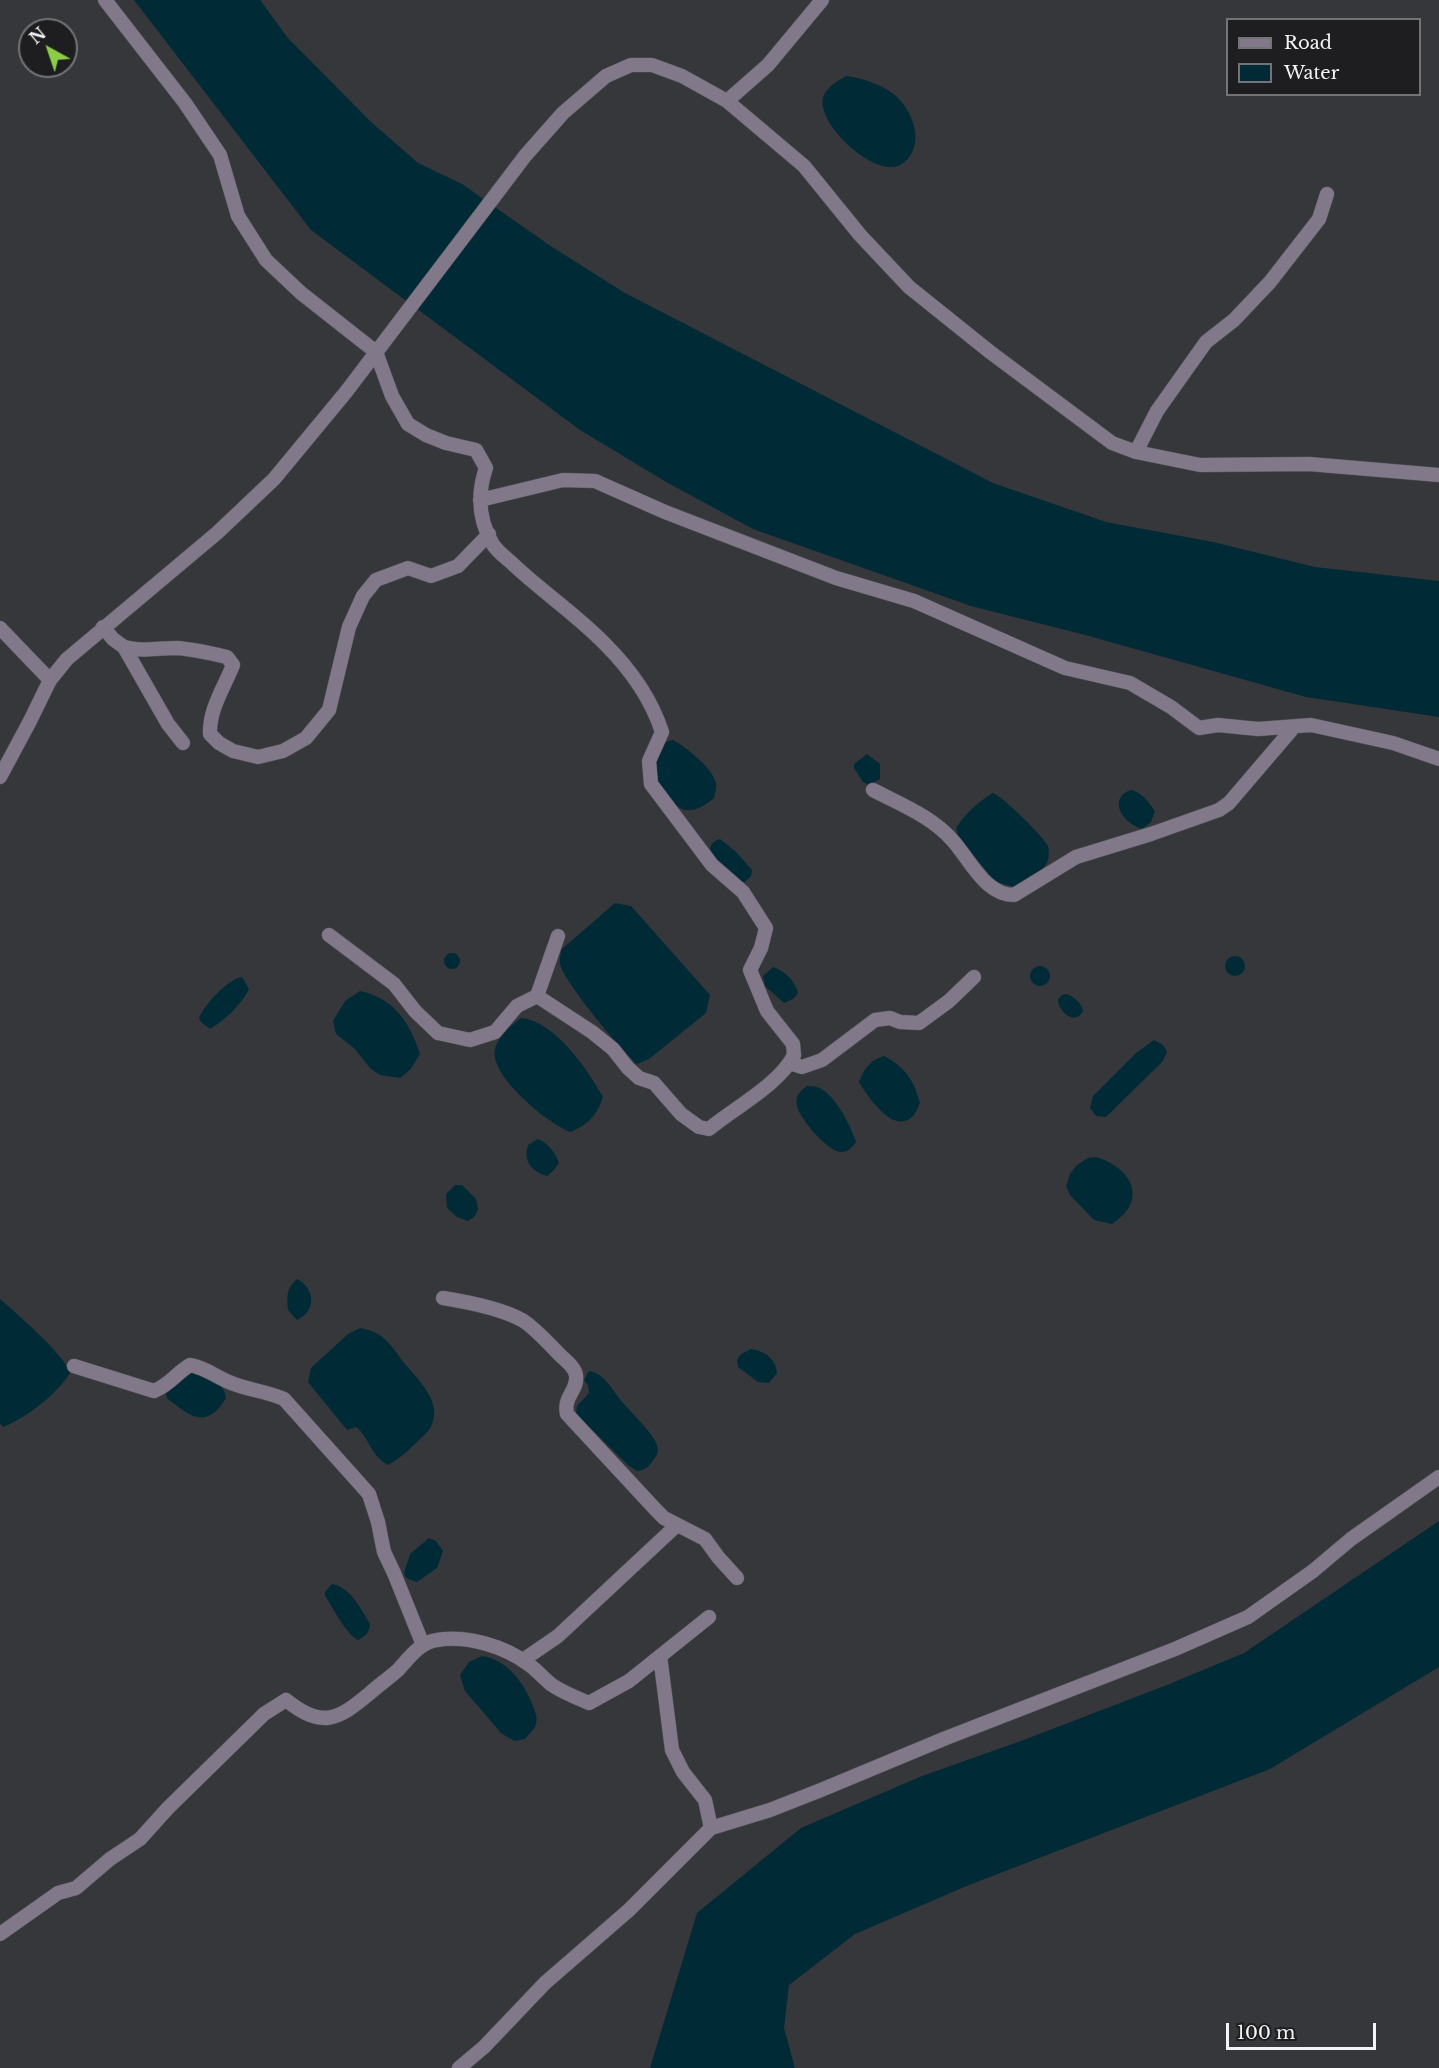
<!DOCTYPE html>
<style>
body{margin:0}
#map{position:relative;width:1439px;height:2068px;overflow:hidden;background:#36373b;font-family:"Libre Baskerville",serif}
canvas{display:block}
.legend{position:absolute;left:1226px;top:18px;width:195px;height:78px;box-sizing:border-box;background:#1e1e20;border:2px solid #737476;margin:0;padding:8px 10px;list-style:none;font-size:18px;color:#f3f4f7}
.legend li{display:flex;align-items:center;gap:12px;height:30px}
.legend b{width:30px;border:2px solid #737476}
.north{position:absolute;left:18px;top:18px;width:60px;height:60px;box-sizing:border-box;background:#1e1e20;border:2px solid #737476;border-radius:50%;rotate:320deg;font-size:16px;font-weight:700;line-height:24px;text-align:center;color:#f3f4f7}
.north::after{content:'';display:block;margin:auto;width:21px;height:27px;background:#8bce46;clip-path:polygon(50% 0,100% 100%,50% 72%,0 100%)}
.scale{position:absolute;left:1226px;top:2023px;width:150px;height:27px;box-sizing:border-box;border:3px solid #f3f4f7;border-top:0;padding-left:8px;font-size:18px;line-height:21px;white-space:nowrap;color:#f3f4f7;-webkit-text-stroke:4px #1e1e20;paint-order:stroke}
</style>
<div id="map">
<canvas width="1439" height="2068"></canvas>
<ul class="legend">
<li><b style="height:8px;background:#81788a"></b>Road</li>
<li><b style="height:16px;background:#002a36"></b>Water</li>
</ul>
<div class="north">N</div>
<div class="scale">100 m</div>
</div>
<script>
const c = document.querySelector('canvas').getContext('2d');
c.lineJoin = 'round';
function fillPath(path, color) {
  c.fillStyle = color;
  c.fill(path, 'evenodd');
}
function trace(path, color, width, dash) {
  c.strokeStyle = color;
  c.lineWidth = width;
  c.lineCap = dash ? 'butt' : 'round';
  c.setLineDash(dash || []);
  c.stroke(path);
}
fillPath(new Path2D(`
 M 134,0 L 260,0 L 288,38 L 371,122 L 418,163 L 462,184 L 549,245 L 625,293 L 993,483 L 1106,522 L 1213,542 L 1315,567 L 1439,581 L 1439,717 L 1306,697 L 1089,636 L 971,606 L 753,529 L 668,483 L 580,430 L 311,230 Z
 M 847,76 C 862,78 886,86 897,97 C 915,114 926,150 900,165 C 874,179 809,118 825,93 C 830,85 839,80 847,76 Z
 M 673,740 C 686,747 714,769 716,784 C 717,788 715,793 714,798 C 681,826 671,801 653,773 C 656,758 656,743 673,740 Z
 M 867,754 L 880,764 L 880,779 L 869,785 L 863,782 L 854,768 L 854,764 Z
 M 1131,790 C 1142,792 1149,803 1155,811 L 1151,822 L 1142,829 C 1124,824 1106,799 1131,790 Z
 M 993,793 C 1001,795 1043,836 1048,846 C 1049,849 1049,856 1048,860 C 1043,873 1027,881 1015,887 L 1000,883 L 993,879 L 959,838 L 956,828 C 965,814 979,801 993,793 Z
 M 720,839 L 736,852 L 752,870 L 751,876 L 745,882 L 739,882 C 729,874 694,847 720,839 Z
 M 615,903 L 631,906 L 710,995 L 706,1013 L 649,1059 L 637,1064 C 622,1051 563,981 560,964 C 559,960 561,955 561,950 Z
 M444 961a8 8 0 1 1 16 0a8 8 0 1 1-16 0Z
 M1225 966a10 10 0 1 1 20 0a10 10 0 1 1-20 0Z
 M1030 976a10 10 0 1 1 20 0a10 10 0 1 1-20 0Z
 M 773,967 C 785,971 795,981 798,993 L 793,999 L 784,1003 L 765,986 L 763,976 Z
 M 242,977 L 249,989 C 241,1005 225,1020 210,1029 L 201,1022 L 199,1018 C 204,1005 228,979 242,977 Z
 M 360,991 C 394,998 410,1023 420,1054 L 410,1070 L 400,1078 L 380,1075 L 370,1068 L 354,1048 L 336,1034 L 333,1021 L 345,1001 Z
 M 1067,994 C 1075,998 1081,1002 1083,1011 C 1075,1026 1058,1012 1058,999 L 1062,995 Z
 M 521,1018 C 555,1021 587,1069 603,1097 C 596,1116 590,1123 571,1132 C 549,1125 484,1072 496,1046 C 500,1035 512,1025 521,1018 Z
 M 1154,1040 L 1163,1045 L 1167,1052 L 1163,1061 L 1106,1117 L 1096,1116 L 1090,1108 L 1093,1096 L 1136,1053 Z
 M 884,1056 C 905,1067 914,1080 920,1103 C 918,1107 916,1113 913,1116 C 894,1136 868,1097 859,1082 C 864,1069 870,1060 884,1056 Z
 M 807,1086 C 810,1086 814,1086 817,1087 C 834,1092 851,1126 856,1142 C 852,1147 849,1152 841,1152 C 828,1152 799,1118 797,1106 C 795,1096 800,1091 807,1086 Z
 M 538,1139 C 549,1144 555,1152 559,1163 L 553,1171 L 547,1176 C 531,1171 523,1161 528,1145 Z
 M 1096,1157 C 1132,1168 1149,1200 1112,1224 L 1094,1220 L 1070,1195 L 1066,1186 L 1070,1174 L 1077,1165 L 1088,1158 Z
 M 455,1185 L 462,1185 L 476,1199 L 478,1209 L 475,1216 L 468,1221 L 457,1217 L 447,1208 L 446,1194 Z
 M 297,1279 C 315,1288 317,1311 297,1320 L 288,1310 C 287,1296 286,1289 297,1279 Z
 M 0,1299 C 15,1312 66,1356 70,1373 C 57,1394 26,1418 3,1427 L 0,1423 Z
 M 360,1328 C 386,1333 390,1345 405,1364 C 418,1379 442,1402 432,1424 C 430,1431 422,1437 417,1442 C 408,1451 399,1459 388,1465 C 369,1454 370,1438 356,1427 L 347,1430 L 308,1382 L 311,1368 L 348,1334 Z
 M 751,1349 C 765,1351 776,1359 777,1373 L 769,1383 L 758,1382 L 738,1367 L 737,1360 L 741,1354 Z
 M 589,1371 C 607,1374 613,1393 625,1405 C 633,1415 658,1437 658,1450 C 658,1454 655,1458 652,1462 C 647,1468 645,1470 637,1471 L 628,1465 L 576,1414 L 577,1406 L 589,1393 L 588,1385 L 584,1380 Z
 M 189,1372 L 196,1375 L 200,1373 C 213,1379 224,1384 226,1398 C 207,1430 190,1417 167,1398 L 166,1394 Z
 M 1439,1521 L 1439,1667 L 1270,1769 L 969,1885 L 855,1934 L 789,1985 L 784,2028 L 795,2068 L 650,2068 L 697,1913 L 801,1828 L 922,1776 L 1021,1741 L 1167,1685 L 1244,1653 Z
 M 429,1538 L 436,1541 L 443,1551 L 437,1568 L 417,1582 L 406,1578 L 404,1573 L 410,1554 Z
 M 332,1584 C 349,1586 362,1610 370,1624 C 369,1633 366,1636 358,1640 C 345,1633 334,1609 325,1596 L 325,1592 Z
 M 482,1656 C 508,1660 524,1683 533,1706 C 535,1711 538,1719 536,1724 C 535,1729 528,1735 525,1739 L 515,1741 L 502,1734 L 465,1691 L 460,1675 L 469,1662 Z`), '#002a36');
const minor = new Path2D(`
 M 105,0 L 185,103 L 220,155 L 238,216 L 266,260 L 301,293 L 376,352 L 392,396 L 408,424 L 426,435 L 446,443 L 476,450 L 486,468 C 477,494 478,518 492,543 C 497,552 508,559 515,566 C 544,593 578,616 605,644 C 630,669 651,698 662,732 L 649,761 L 651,784 L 712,865 L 743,892 L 766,928 L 761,948 L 750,970 L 767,1011 L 793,1044 L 794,1055 C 780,1084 734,1108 709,1129 L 699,1127 L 681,1114 L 654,1083 L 639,1078 L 628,1068 L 613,1049 L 592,1032 L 537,996 L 517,1006 L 495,1032 L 470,1040 L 438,1033 L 415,1011 L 394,984 L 329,935
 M 727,101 L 768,65 L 822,0
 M 1136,452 L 1157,411 L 1206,342 L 1234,320 L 1270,282 L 1319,219 L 1327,194
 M 480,500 L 563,480 L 595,481 L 665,512 L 836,578 L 914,601 L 1065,668 L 1130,683 L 1171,707 L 1199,728 L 1218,725 L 1258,729 L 1311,725 L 1393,743 L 1439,759
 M 103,627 L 113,639 L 124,647 L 168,724 L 183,743
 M 0,628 L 50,680
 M 124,647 C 142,652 157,648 176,648 C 193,649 210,653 227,657 L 233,665 C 224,688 209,709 210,734 L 219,743 L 233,751 L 258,757 L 283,751 L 306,738 L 329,710 L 349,627 L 363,596 L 376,580 L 408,568 L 431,576 L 458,566 L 489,534
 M 0,777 L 30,721 L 50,680 L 67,659 L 217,533 L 274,479 L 346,392 L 525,156 L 563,113 L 606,76 L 631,65 L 652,65 L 682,76 L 727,101 L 804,166 L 860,235 L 909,287 L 990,352 L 1112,443 L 1136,452 L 1200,465 L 1309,464 L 1439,475
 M 873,790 C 902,805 933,817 954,842 C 971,862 986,895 1014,895 L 1076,857 L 1151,834 L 1219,810 L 1229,803 L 1294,727
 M 537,996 L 558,936
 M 790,1063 L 802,1067 L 822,1060 L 875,1020 L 890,1018 L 900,1022 L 919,1023 L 949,1001 L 974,977
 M 443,1298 C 468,1302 500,1308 522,1320 C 534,1327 550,1345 560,1355 C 565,1360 576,1368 576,1376 C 578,1391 563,1396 567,1414 L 656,1510 L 664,1518 L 705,1539 L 718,1557 L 737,1578
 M 74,1366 L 154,1391 C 171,1384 175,1374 190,1365 C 204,1367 215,1376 229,1382 C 247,1390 266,1391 284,1399 L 369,1494 L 378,1522 L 384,1552 L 394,1573 L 423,1645
 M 523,1660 L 558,1636 L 677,1525
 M 711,1828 L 770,1810 L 821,1790 L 946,1738 L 1175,1649 L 1248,1617 L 1313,1571 L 1351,1539 L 1439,1477
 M 0,1934 L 58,1893 L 76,1888 L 110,1859 L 140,1839 L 168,1808 L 264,1714 L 286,1700 C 322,1729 338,1720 370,1693 C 379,1685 389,1678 398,1670 C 409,1658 420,1642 437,1640 C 467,1635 504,1646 528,1664 C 537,1670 544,1679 552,1685 C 564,1693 577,1698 589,1703 L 629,1681 L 709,1617
 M 459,2068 L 484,2047 L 545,1983 L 629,1910 L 711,1828 L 705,1800 L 683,1772 L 672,1750 L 660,1656`);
trace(minor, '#545559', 15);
trace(minor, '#81788a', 14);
</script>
